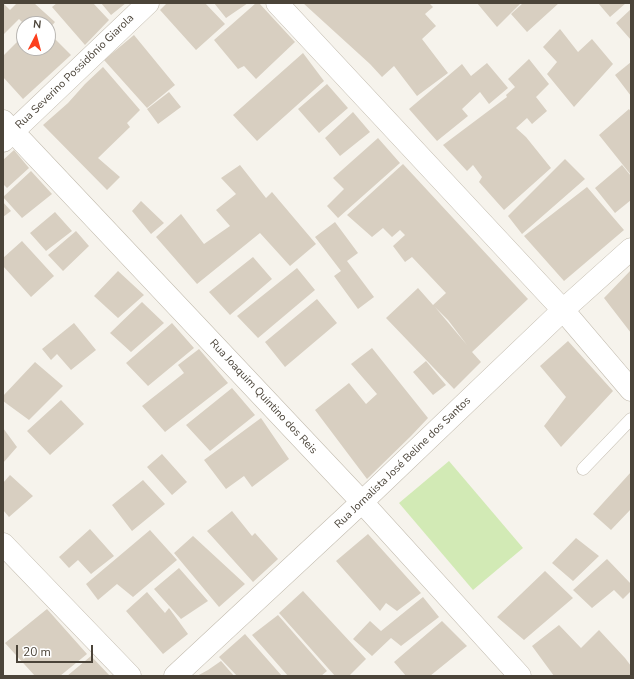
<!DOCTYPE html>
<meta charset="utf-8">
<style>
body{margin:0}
#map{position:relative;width:634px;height:679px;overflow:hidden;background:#f6f3ec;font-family:"Nunito Sans",sans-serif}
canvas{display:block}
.frame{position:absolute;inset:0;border:4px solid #4b4439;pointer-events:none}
.north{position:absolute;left:16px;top:16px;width:40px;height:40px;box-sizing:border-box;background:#fff;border:1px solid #b7b4b0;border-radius:50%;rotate:6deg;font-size:11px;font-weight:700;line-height:16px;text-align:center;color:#4b4439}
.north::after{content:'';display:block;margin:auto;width:14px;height:18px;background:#fc3f1d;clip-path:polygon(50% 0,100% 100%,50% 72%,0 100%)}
.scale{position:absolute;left:16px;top:645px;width:77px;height:18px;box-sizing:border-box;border:2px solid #4b4439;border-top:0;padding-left:5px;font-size:12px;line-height:14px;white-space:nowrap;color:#4b4439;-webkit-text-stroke:3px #fff;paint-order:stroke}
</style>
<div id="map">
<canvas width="634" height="679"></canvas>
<div class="frame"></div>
<div class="north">N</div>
<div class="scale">20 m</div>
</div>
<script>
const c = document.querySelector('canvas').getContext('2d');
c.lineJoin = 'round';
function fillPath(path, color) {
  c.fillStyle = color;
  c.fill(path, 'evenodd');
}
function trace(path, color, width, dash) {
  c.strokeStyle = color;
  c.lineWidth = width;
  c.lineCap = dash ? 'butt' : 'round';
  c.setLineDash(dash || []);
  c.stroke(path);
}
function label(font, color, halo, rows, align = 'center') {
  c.font = font + ' "Nunito Sans",sans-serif';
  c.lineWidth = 3.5;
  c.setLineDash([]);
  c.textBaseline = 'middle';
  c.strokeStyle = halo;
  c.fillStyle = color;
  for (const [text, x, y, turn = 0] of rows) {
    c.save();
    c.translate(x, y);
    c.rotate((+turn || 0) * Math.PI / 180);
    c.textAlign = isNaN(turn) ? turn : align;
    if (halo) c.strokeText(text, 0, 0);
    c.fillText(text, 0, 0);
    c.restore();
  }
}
fillPath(new Path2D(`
 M 449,461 L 523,548 L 473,590 L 399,503 Z`), '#d2eab5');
fillPath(new Path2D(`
 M 3,3 L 10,10 L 17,3 L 34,3 L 55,22 L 48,30 L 48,24 L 24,24 L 19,19 L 3,35 Z
 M 57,3 L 93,3 L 109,20 L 85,45 L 52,7 Z
 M 101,3 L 126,3 L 111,15 Z
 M 167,3 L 205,3 L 225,24 L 196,50 L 160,10 Z
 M 214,3 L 248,3 L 226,18 Z
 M 256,3 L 259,3 L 295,42 L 256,79 L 244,66 L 238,69 L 214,40 Z
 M 303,3 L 429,3 L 433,7 L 425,14 L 436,26 L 422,39 L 448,73 L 417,96 L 394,66 L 382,77 L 370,64 Z
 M 477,3 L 521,3 L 497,27 Z
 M 523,3 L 559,3 L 527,32 L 511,14 Z
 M 598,3 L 626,3 L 610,17 Z
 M 631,9 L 631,40 L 616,23 Z
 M 560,29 L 578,52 L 592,39 L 613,64 L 574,107 L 547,74 L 557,62 L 543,47 Z
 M 48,32 L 71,55 L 23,99 L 3,77 L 3,56 L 24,35 L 24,48 L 48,48 Z
 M 134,35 L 175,85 L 147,108 L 104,60 Z
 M 303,53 L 324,81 L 257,141 L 233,115 Z
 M 529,59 L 549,84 L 536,97 L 547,111 L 532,124 L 527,118 L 516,128 L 526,137 L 551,168 L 504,210 L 479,182 L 482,177 L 473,165 L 467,171 L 443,145 L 507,97 L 506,95 L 515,87 L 508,79 Z
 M 631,62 L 631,96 L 615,75 Z
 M 487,63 L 508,88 L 489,104 L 480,92 L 462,109 L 468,116 L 437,141 L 409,109 L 462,64 L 471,76 Z
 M 103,67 L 140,110 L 127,123 L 130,127 L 98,158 L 120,177 L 107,190 L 43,125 L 68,103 L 85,84 Z
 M 327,84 L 348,108 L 319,133 L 298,109 Z
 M 169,92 L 181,107 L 158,124 L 147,109 Z
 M 629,109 L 631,112 L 631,175 L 599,135 Z
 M 353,112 L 370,132 L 340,156 L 325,138 Z
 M 378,138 L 400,163 L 338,218 L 327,206 L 344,189 L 333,178 Z
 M 14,150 L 29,168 L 7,188 L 3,184 L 3,160 Z
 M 565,159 L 585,179 L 522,234 L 508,216 Z
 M 403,164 L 528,299 L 472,352 L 481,362 L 454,389 L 386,318 L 418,288 L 433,305 L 446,293 L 412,257 L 405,262 L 393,246 L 405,235 L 400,230 L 392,237 L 383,228 L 372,237 L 347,215 ZM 435,307 L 448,320 L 467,345 Z
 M 240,165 L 266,198 L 272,192 L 316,244 L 290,266 L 260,233 L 197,284 L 156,237 L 181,214 L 204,244 L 230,226 L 216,210 L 236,194 L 221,178 Z
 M 622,165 L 631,176 L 631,200 L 615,213 L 595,188 Z
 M 31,171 L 52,194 L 22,218 L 3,197 Z
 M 587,187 L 624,230 L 564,281 L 524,236 Z
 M 141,201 L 164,223 L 151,234 L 132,211 Z
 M 3,202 L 11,211 L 3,217 Z
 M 55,212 L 72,231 L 46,251 L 30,233 Z
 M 335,222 L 358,253 L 347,261 L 374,297 L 358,309 L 334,276 L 341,271 L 315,237 Z
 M 76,231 L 89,246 L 63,271 L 48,255 Z
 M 22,241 L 54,276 L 31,297 L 3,266 L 3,258 Z
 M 253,257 L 272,279 L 230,315 L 209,292 Z
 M 297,268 L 315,290 L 258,338 L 237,316 Z
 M 118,271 L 144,295 L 118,318 L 94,296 Z
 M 630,271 L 631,273 L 631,333 L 604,298 Z
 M 317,299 L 337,323 L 285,367 L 265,342 Z
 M 142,302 L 164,323 L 131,352 L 110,333 Z
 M 74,323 L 96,350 L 71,370 L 57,354 L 51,360 L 42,349 Z
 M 172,323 L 194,348 L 148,386 L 126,363 Z
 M 568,341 L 613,391 L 561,447 L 544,426 L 566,397 L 540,366 Z
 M 372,348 L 428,418 L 411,436 L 367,479 L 315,410 L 349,383 L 366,404 L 377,394 L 351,364 Z
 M 199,349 L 228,383 L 165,432 L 142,406 L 184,373 L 178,365 Z
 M 426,361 L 446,385 L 433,395 L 413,372 Z
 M 35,362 L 63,386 L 29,420 L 3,401 L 3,396 Z
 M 232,388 L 255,415 L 210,451 L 186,425 Z
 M 61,400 L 84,424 L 50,455 L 27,431 Z
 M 261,418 L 289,459 L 252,487 L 244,476 L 226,489 L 204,460 Z
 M 3,428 L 17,447 L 3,463 Z
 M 162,454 L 187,482 L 172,495 L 147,467 Z
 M 631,472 L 631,509 L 611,530 L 593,514 Z
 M 10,475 L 33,496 L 9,517 L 3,510 L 3,483 Z
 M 143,480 L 165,504 L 132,531 L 112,505 Z
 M 232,511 L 252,536 L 255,533 L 278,559 L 253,582 L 207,531 Z
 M 90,529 L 114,556 L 91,574 L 78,560 L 69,568 L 59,557 Z
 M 150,530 L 177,560 L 133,597 L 117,584 L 98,600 L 86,584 Z
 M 368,534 L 421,593 L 397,611 L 386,603 L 380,611 L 336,561 Z
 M 193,536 L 245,584 L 219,607 L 174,553 Z
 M 576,538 L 599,556 L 573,581 L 552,563 Z
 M 607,559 L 631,584 L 631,591 L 623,599 L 614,590 L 592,608 L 573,590 Z
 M 179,568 L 208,601 L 181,619 L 154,589 Z
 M 545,571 L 573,598 L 524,640 L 497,617 Z
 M 303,591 L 366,659 L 349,676 L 335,676 L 279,613 Z
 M 147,592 L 165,613 L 169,608 L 188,634 L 163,654 L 126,611 Z
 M 423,597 L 439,617 L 401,646 L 391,638 L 372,656 L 353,639 L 370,621 L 381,631 Z
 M 47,609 L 87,654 L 60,676 L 35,676 L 5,643 Z
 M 278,615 L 327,671 L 321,676 L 288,676 L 252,635 Z
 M 442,621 L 467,646 L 430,676 L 406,676 L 394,662 Z
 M 559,625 L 581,648 L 599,630 L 625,658 L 631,666 L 631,676 L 554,676 L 532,646 Z
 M 245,634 L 282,676 L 237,676 L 219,657 Z
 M 91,656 L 110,676 L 67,676 Z
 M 221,661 L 234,676 L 197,676 L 208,670 Z`), '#d8cfc1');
const service = new Path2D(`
 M 583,469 L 631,419`);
const minor = new Path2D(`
 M 277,3 L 563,310 L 631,390
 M 3,121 L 362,502 L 520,676
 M 3,141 L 148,3
 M 3,544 L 130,676
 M 175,676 L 362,502 L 563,310 L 631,249`);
trace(service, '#c2bbae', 13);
trace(minor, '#c2bbae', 23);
trace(service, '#fff', 12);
trace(minor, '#fff', 22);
label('11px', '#4b4439', '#fff', [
 ["Rua Severino Possidônio Giarola",75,72,-44],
 ["Rua Joaquim Quintino dos Reis",263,397,47],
 ["Rua Jornalista José Beline dos Santos",403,463,-44]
]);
</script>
